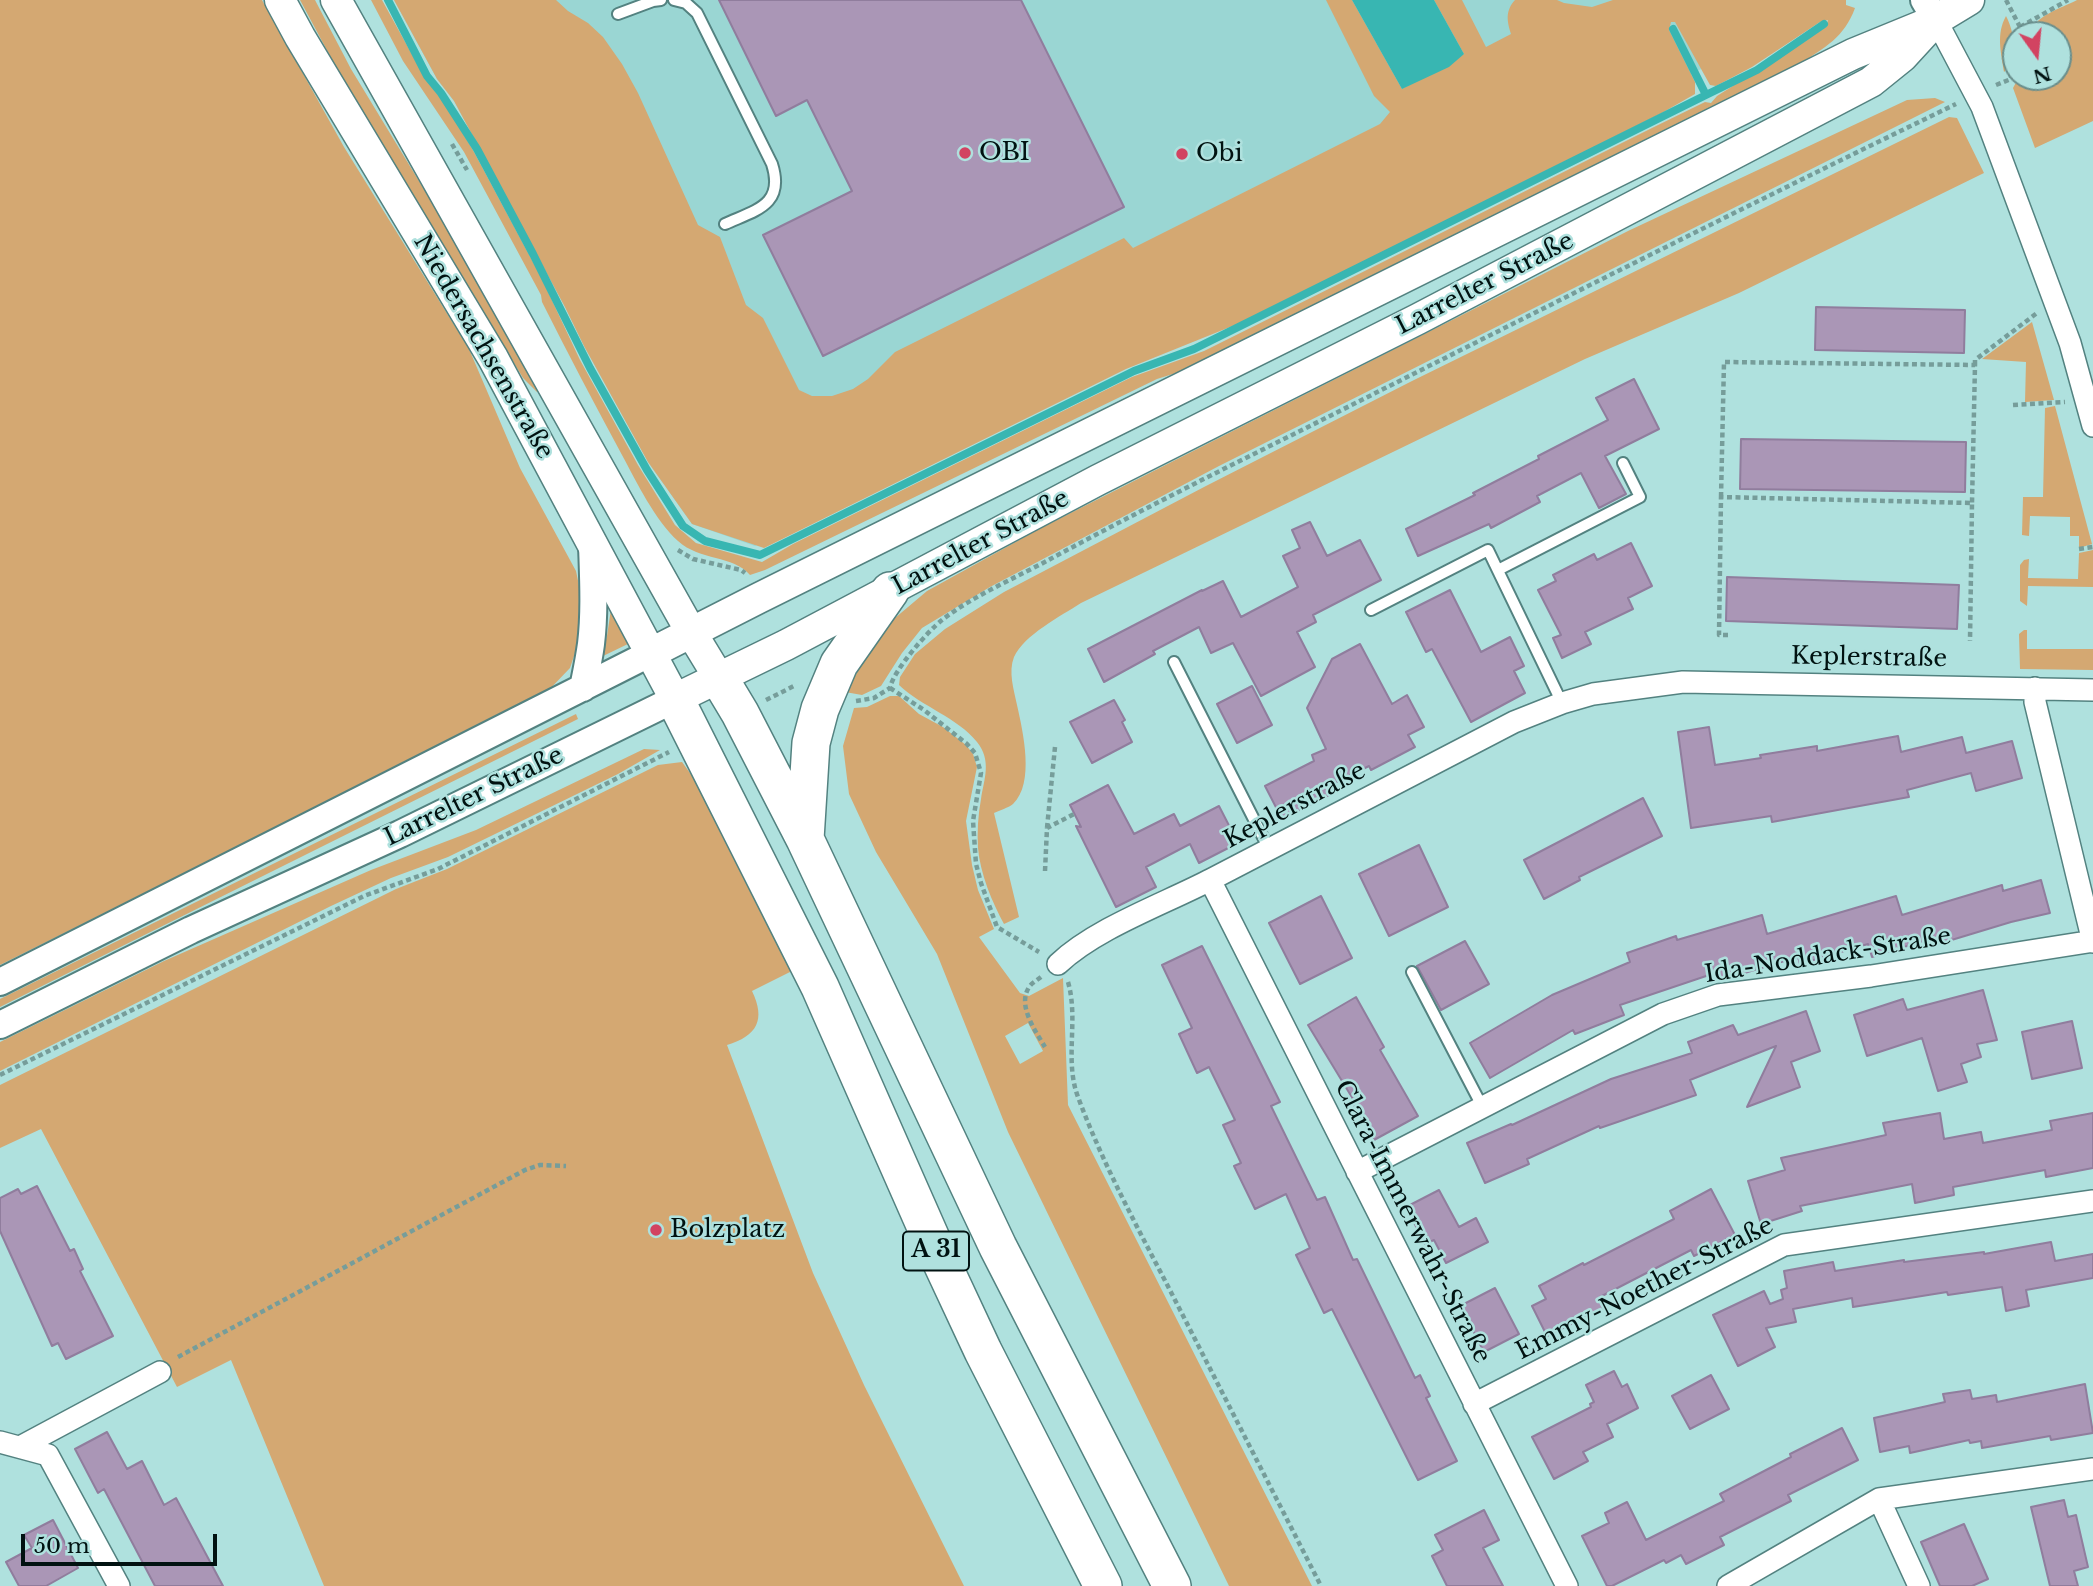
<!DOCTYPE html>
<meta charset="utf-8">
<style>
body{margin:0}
#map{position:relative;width:2093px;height:1586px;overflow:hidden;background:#afe1de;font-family:"Libre Baskerville",serif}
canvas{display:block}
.north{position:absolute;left:2002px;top:21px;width:70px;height:70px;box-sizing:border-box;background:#afe1de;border:2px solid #698e8c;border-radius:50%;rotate:165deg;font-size:19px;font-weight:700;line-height:28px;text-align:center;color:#011211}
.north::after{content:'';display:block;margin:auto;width:24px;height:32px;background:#d24361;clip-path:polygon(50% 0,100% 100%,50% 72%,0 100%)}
.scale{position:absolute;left:21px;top:1534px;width:196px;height:32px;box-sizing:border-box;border:4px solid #011211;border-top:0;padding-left:9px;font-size:21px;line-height:24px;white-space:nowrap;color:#011211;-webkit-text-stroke:5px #afe1de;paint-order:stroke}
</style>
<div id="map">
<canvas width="2093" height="1586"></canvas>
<div class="north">N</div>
<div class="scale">50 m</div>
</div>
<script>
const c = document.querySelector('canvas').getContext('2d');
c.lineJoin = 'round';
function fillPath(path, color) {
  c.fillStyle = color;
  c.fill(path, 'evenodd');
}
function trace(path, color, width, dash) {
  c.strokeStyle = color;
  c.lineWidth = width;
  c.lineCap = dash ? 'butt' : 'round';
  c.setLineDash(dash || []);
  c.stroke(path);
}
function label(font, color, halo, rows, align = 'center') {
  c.font = font + ' "Libre Baskerville",serif';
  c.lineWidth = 5;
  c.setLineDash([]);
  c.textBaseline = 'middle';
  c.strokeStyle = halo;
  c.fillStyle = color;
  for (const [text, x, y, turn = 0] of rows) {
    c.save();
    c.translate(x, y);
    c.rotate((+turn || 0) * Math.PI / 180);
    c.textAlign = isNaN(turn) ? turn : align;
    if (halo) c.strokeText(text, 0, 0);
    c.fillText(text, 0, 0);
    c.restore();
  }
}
fillPath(new Path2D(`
 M 394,0 L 1838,0 L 755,546 L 692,524 L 648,462 L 584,346 L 565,307 L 454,101 L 437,79 Z`), '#9ad6d3');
fillPath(new Path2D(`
 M 0,0 L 262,0 L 344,147 L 469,349 L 520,468 L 576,571 L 584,610 L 579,641 L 570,668 L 546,693 L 0,965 Z
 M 300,0 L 315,0 L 351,69 L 456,242 L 538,389 L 537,392 L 523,378 L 338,71 Z
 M 371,0 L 382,0 L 425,78 L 447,106 L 474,152 L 541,277 L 580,360 L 638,465 L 675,525 L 696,543 L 762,562 L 793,544 L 1132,377 L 1204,351 L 1654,127 L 1705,102 L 1711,103 L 1717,96 L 1826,27 L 1828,20 L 1820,22 L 1752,67 L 1716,86 L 1710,85 L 1675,22 L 1671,22 L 1669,30 L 1695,82 L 1695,94 L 1660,114 L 1240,323 L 1126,369 L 764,548 L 692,524 L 648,462 L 584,346 L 565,307 L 454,101 L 437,79 L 394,0 L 556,0 L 568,11 L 588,23 L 603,37 L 622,64 L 638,93 L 698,225 L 720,237 L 746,305 L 763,318 L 799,390 L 812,396 L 832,396 L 853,389 L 868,379 L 895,352 L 1124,238 L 1133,248 L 1380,124 L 1390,112 L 1374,96 L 1326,0 L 1352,0 L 1402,89 L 1464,54 L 1434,0 L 1462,0 L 1486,47 L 1511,34 C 1507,21 1505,11 1515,0 L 1557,0 L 1564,3 L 1592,7 L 1613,0 L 1846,0 L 1846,5 L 1855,8 C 1844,38 1825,47 1800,64 L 1211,362 L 1157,379 L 765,570 L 750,575 C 733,555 700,561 678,541 C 655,520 637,483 622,455 C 595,405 568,354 542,302 L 541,295 L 464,152 L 403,61 Z
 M 2077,0 L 2093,0 L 2093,121 L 2035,148 L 2013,88 L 2019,77 L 2058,77 L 2058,35 L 2029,35 C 2035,15 2060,9 2077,0 Z
 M 2006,16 C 2014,31 2020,60 2004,72 C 2001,52 1996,34 2006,16 Z
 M 1935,98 L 1945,102 L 1219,466 L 990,587 L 922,628 L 902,653 L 881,686 L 862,695 L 845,692 L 872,648 L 895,618 L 927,591 L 1041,528 L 1628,231 L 1907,100 Z
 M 1949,117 L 1957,118 L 1984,173 L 1739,293 L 1585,359 L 1081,603 C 1061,616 1024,635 1014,657 C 1008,672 1014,690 1017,705 C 1023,732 1035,783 1013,804 C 1008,808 1000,810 994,813 L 1019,917 L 1004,924 C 992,902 980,873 978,848 C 977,832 978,815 981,799 C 984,779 992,761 977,742 C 957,717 922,707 899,685 L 900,677 L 915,654 L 945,629 L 1004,592 L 1204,487 L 1412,381 Z
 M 2032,322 L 2054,400 L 2025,402 L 2026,362 L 1982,359 Z
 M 2055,406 L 2092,544 L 2079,548 L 2079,536 L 2070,536 L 2070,517 L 2030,516 L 2029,536 L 2022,535 L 2023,497 L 2043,497 L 2045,408 Z
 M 2093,550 L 2093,587 L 2028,586 L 2027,606 L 2020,601 L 2020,565 L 2024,560 L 2029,559 L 2028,578 L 2078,579 L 2079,553 Z
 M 611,609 L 630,643 L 601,657 L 607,636 Z
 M 2024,630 L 2027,630 L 2027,649 L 2093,649 L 2093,670 L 2020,669 L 2019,634 Z
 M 890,696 L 899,696 L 919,714 L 943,727 L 966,745 L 973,754 L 977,767 L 966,821 L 972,865 L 978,890 L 994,929 L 979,937 L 1020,993 L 1029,996 L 1063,978 L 1068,1105 L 1312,1586 L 1229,1586 L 1008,1132 L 937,954 L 876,852 L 849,794 L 843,746 L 854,708 L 867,707 ZM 1028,1023 L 1043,1051 L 1020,1064 L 1005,1036 Z
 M 576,714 L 578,719 L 0,1007 L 0,999 Z
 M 644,749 L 660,750 L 618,774 L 448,857 L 391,878 L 331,906 L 0,1071 L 0,1042 L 164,961 L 371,870 L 476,830 Z
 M 682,762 L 698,784 L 794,970 L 752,991 C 766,1020 757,1036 727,1045 L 813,1273 L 864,1385 L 964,1586 L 324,1586 L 231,1360 L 177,1387 L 41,1129 L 0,1148 L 0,1085 L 396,889 L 447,869 L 658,765 Z`), '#d4a872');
fillPath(new Path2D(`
 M 1352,0 L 1434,0 L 1464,54 L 1449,67 L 1402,89 Z`), '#38b6b2');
trace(new Path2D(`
 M 388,0 L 427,76 L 441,93 L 477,149 L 533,254 L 590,368 L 647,470 L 683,526 L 705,541 L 760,555 L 1134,371 L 1194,349 L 1706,95 L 1757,70 L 1824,24
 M 1673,29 L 1706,95`), '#38b6b2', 8);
const building = new Path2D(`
 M 719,0 L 1021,0 L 1124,207 L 823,356 L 763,235 L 852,191 L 807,100 L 776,116 Z
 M 1816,307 L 1965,310 L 1964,353 L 1815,350 Z
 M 1634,379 L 1659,429 L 1605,456 L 1626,494 L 1599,508 L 1581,473 L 1537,496 L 1540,502 L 1491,528 L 1489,524 L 1418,556 L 1406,529 L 1475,495 L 1473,493 L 1539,459 L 1538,456 L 1608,420 L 1596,398 Z
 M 1741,439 L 1966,442 L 1965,492 L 1740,489 Z
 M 1310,522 L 1327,556 L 1360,540 L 1381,580 L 1313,615 L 1316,622 L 1297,632 L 1315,667 L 1261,696 L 1233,643 L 1211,653 L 1199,627 L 1153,651 L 1155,654 L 1104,682 L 1088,649 L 1202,590 L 1202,591 L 1223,581 L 1241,617 L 1298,587 L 1283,556 L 1300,548 L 1292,530 Z
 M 1631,543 L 1652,586 L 1628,598 L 1633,609 L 1585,632 L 1591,644 L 1562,658 L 1553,638 L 1561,635 L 1538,590 L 1556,581 L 1553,575 L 1594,554 L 1597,560 Z
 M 1727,577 L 1959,585 L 1957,629 L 1726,621 Z
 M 1450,590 L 1481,652 L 1510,637 L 1524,666 L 1514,671 L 1525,693 L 1471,722 L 1432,649 L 1426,652 L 1406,612 Z
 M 1360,644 L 1392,704 L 1407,695 L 1424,727 L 1408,735 L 1415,747 L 1371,770 L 1369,766 L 1327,787 L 1331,794 L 1282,819 L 1265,786 L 1314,761 L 1312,755 L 1326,749 L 1307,708 L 1332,659 Z
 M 1252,686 L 1272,725 L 1237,743 L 1217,704 Z
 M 1114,700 L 1125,720 L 1122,722 L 1132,742 L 1092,763 L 1070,722 Z
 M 1709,727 L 1715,765 L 1761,758 L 1760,755 L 1817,746 L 1817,751 L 1898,736 L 1901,752 L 1962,737 L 1966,753 L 2012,741 L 2022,778 L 1976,791 L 1971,773 L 1907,790 L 1909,797 L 1772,822 L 1771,816 L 1691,828 L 1678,732 Z
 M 1108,785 L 1134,834 L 1174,814 L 1180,826 L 1219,806 L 1238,843 L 1199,863 L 1190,844 L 1146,867 L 1156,887 L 1116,907 L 1076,826 L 1081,827 L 1070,805 Z
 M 1643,798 L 1662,836 L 1579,877 L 1580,880 L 1544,899 L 1524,860 Z
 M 1419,845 L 1448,907 L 1389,936 L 1359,874 Z
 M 2041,880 L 2050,913 L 2011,922 L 1935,945 L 1933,938 L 1872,957 L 1868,944 L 1800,964 L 1798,957 L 1721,980 L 1718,972 L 1620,1005 L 1624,1015 L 1575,1034 L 1573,1030 L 1490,1078 L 1470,1043 L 1552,995 L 1630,962 L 1627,953 L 1676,936 L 1677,940 L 1762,915 L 1767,934 L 1896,896 L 1902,915 L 2002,885 L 2003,891 Z
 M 1321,896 L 1352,958 L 1300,984 L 1269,923 Z
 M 1465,941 L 1489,984 L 1441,1010 L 1417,966 Z
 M 1202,946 L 1280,1102 L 1271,1106 L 1317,1200 L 1325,1197 L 1353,1260 L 1357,1259 L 1415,1378 L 1420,1375 L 1430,1396 L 1426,1398 L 1457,1461 L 1418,1480 L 1332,1309 L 1324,1313 L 1296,1255 L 1310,1248 L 1286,1194 L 1255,1209 L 1234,1166 L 1241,1163 L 1223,1125 L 1235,1120 L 1209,1067 L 1197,1073 L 1179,1034 L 1192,1028 L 1162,965 Z
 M 1983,990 L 1997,1040 L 1977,1044 L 1981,1057 L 1961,1064 L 1967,1082 L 1938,1091 L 1922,1038 L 1867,1056 L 1854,1015 L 1903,999 L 1907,1010 Z
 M 1356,997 L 1384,1047 L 1380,1050 L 1418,1116 L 1374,1140 L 1354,1105 L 1356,1104 L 1308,1025 Z
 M 1806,1011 L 1820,1051 L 1791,1062 L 1800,1087 L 1747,1107 L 1776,1046 L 1690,1080 L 1696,1095 L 1600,1128 L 1599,1126 L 1527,1159 L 1529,1164 L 1485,1183 L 1467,1143 L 1511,1124 L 1512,1125 L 1611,1079 L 1692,1053 L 1688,1042 L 1733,1025 L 1738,1035 Z
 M 2072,1021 L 2082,1068 L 2032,1079 L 2022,1032 Z
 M 1940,1113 L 1944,1139 L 1981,1132 L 1983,1143 L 2052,1130 L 2050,1121 L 2093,1113 L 2093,1168 L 2046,1177 L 2045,1170 L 1953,1187 L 1954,1195 L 1915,1203 L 1912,1184 L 1800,1206 L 1802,1211 L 1761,1224 L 1748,1181 L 1785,1170 L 1781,1158 L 1886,1135 L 1883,1123 Z
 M 37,1186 L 70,1251 L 74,1249 L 83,1269 L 80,1271 L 113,1336 L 66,1359 L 58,1343 L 52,1346 L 0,1231 L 0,1198 L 18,1189 L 21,1194 Z
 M 1711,1189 L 1735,1235 L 1694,1256 L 1691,1250 L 1600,1297 L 1605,1307 L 1547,1336 L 1532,1306 L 1546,1299 L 1539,1286 L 1583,1263 L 1584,1265 L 1674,1219 L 1670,1211 Z
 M 1439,1190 L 1459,1227 L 1476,1218 L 1488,1242 L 1446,1263 L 1434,1240 L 1425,1244 L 1406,1207 Z
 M 2051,1242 L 2055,1261 L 2093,1254 L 2093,1278 L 2026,1290 L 2029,1306 L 2006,1311 L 2002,1287 L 1948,1295 L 1947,1292 L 1853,1307 L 1852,1298 L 1793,1309 L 1796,1322 L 1766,1328 L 1775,1347 L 1738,1366 L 1713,1315 L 1764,1291 L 1770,1304 L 1783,1299 L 1781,1290 L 1787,1288 L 1784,1271 L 1833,1262 L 1835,1271 L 1904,1260 L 1904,1262 L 1984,1252 L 1984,1254 Z
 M 1495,1288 L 1519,1334 L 1484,1352 L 1460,1306 Z
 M 1614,1371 L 1622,1387 L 1627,1384 L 1638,1408 L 1607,1424 L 1613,1437 L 1583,1452 L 1588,1461 L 1554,1479 L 1532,1437 L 1591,1407 L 1590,1404 L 1594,1402 L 1586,1385 Z
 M 1711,1375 L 1729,1409 L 1690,1429 L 1672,1396 Z
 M 2085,1384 L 2093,1433 L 2051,1440 L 2050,1436 L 1982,1448 L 1981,1441 L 1970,1443 L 1969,1440 L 1910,1453 L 1909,1446 L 1880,1452 L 1874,1418 L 1945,1402 L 1943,1394 L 1970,1390 L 1972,1399 L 1996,1395 L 1997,1402 Z
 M 1842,1428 L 1858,1460 L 1788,1495 L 1791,1501 L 1720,1537 L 1724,1545 L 1686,1564 L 1681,1555 L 1666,1563 L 1664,1560 L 1612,1586 L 1607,1586 L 1582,1536 L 1609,1523 L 1605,1513 L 1627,1502 L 1646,1540 L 1724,1501 L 1720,1494 L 1791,1457 L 1790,1454 Z
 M 107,1432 L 127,1469 L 142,1461 L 164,1505 L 176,1498 L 223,1586 L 155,1586 L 104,1489 L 98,1493 L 75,1449 Z
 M 2064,1500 L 2068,1517 L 2076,1515 L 2088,1567 L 2074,1571 L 2078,1586 L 2050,1586 L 2031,1507 Z
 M 1484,1510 L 1499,1540 L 1483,1548 L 1503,1586 L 1447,1586 L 1432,1556 L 1443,1550 L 1435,1535 Z
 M 53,1520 L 78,1568 L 46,1586 L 19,1586 L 6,1562 L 32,1548 L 24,1535 Z
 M 1964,1524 L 1988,1579 L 1972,1586 L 1940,1586 L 1921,1542 Z`);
fillPath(building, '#aa96b6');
trace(building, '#907d9d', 2);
const service = new Path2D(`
 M 674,0 L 686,3 L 697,13 L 772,164 C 785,205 756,210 725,224
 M 618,14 L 653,1 L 661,0
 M 1498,570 L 1640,497 L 1623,463
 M 1371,610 L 1488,550 L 1562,703
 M 1174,662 L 1269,849
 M 1412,972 L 1483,1108`);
const minor = new Path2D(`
 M 1936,20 L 1982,107 L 2070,343 L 2093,426
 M 2035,688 L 2035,702 L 2093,942
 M 1210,880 L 1567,1586
 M 1058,964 C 1096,928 1164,904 1212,879 C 1313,827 1413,774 1514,722 L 1562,703 L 1593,694 L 1683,682 L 2093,690
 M 1357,1172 L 1663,1014 L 1718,995 L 1871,976 L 2093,941
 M 1474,1404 L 1784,1245 L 2093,1201
 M 0,1442 L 48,1455 L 119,1586
 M 20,1447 L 160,1372
 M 1879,1499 L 1919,1586
 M 1728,1586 L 1879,1499 L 2093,1469`);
const tertiary = new Path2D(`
 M 1924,0 L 1936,20
 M 583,688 C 586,673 589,659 591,644 C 595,611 593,577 592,544
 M 0,982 L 651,653
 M 0,1025 L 191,930 L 400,834 L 675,699`);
const secondary = new Path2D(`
 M 280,0 L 300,37 L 493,358 L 675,699 L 786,645 L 1098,480 L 1418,319 L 1871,82 L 1902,57 L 1936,20
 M 336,0 L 691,632 L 719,678
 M 651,653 L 759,598 L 1853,54 L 1936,20 L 1969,0`);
const motorway = new Path2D(`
 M 719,678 L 740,713 L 805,839 L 998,1247 L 1172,1586
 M 675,699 L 820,987 L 940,1259 L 983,1351 L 1103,1586
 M 805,839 L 811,743 L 820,709 L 839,664 L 890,591`);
trace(service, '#538280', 14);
trace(minor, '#538280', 24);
trace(tertiary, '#538280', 30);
trace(secondary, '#538280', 33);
trace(motorway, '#538280', 40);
trace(new Path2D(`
 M 2006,0 L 2020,27
 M 2018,35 L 2020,27 L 2068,0
 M 1996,85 L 2011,79 L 2016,48
 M 452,144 L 467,170
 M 1975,365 L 1975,360 L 2037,313
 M 2013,405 L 2065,402
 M 1721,497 L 1724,362 L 1975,365 L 1972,503
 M 2079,549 L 2093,547
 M 678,550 L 693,559 L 741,570 L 745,573
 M 1728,635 L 1719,635 L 1721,497 L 1972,503 L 1970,641
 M 890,688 L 924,710 L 967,744 L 975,753 L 981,773 L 973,821 L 976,864 L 981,883 L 997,927 L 1039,952
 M 766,700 L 796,685
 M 856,701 L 874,698 L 890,688 C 893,671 927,632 942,620 C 974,595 1018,577 1054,557 C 1132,515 1211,475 1290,436 C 1511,325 1733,212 1956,104
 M 1047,828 L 1055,747
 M 1045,871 L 1047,828 L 1074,814
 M 1041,977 C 1036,981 1030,984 1028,989 C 1018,1007 1036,1032 1045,1047
 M 1068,982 C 1079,1020 1064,1060 1078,1097 C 1104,1167 1140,1232 1174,1298 C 1223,1394 1272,1490 1321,1586
 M 0,1075 L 364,896 L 438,869 L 669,752
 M 178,1357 L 525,1170 L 540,1165 L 566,1166`), '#769d9a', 4.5, [5, 3.5]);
trace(service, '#fff', 10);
trace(minor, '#fff', 21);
trace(tertiary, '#fff', 26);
trace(secondary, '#fff', 30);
trace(motorway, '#fff', 37);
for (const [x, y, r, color] of [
 [965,153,7,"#d24361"],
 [1182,154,7,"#d24361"],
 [656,1230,7,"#d24361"]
]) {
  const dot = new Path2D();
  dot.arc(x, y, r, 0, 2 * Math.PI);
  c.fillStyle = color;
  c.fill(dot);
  trace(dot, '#afe1de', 2.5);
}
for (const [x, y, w] of [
 [936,1251,66]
]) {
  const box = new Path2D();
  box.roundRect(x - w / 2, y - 19.5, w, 39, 5);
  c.fillStyle = '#afe1de';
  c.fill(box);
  trace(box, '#011211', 2);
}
label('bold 23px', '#011211', null, [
 ["A 31",936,1251]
]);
label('24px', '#011211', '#afe1de', [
 ["OBI",979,153],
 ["Obi",1196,154],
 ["Bolzplatz",670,1230]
], 'left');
label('24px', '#011211', '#afe1de', [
 ["Larrelter Straße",1485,284,-27],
 ["Niedersachsenstraße",483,347,60],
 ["Larrelter Straße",981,543,-28],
 ["Keplerstraße",1869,658,1],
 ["Larrelter Straße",474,797,-26],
 ["Keplerstraße",1295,806,-28],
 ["Ida-Noddack-Straße",1828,956,-9],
 ["Clara-Immerwahr-Straße",1412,1222,63],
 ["Emmy-Noether-Straße",1645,1289,-27]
]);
</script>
